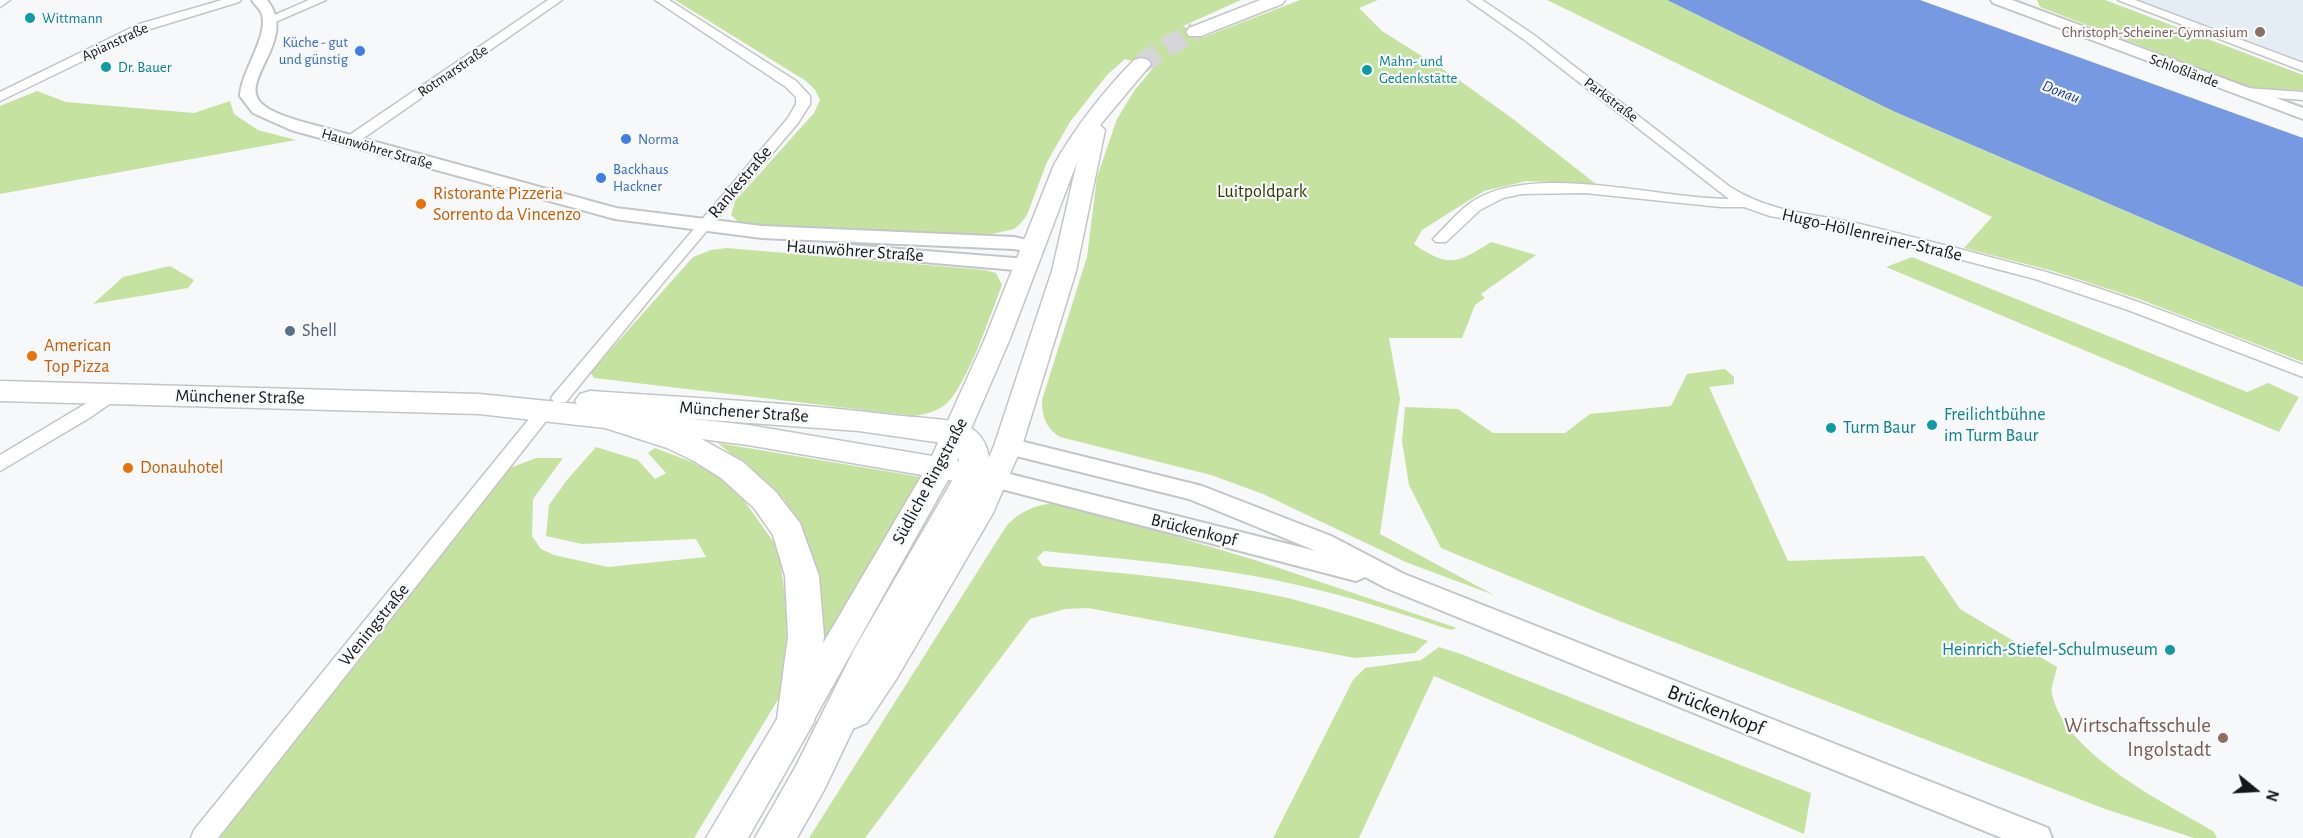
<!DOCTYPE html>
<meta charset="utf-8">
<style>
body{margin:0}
#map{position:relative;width:2303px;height:838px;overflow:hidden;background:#f6f8f9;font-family:"Alegreya Sans",sans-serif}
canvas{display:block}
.north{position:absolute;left:2225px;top:760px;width:60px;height:60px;-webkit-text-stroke:4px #f6f8f9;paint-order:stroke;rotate:108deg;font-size:16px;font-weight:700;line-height:24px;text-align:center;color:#171718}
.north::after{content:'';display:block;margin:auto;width:21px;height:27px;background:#171718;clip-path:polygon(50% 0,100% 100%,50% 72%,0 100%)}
</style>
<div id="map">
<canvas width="2303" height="838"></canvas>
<div class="north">N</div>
</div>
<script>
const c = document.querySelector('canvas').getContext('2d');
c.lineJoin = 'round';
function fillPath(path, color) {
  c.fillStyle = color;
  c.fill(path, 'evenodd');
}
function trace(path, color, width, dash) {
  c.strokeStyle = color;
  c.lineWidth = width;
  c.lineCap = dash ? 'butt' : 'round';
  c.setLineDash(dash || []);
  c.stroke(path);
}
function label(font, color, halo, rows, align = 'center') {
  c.font = font + ' "Alegreya Sans",sans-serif';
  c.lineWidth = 4.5;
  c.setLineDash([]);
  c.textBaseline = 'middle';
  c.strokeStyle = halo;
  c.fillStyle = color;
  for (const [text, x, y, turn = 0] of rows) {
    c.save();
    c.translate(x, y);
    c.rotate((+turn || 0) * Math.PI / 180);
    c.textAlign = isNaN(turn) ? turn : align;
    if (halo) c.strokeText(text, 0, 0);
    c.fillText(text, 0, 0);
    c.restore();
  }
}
fillPath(new Path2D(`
 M 2132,0 L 2303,0 L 2303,63 Z`), '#e4edf4');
fillPath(new Path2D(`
 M 675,0 L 1241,0 L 1183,26 L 1204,37 L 1300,0 L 1378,0 L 1359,8 L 1382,31 L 1452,75 L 1513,119 L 1596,184 L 1527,181 L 1484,191 L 1422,230 L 1414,244 C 1448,268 1457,264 1491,242 L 1536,255 L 1481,294 L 1485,298 L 1475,305 L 1462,338 L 1389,338 L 1400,399 L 1380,534 L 1494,595 L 1408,563 L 1263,494 L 1211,475 L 1060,437 C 1046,428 1042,417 1042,400 L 1087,257 L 1097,177 L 1117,119 L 1134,91 L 1153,68 L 1125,59 L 1107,75 L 1070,122 L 1047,162 L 1027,215 L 1021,223 L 1014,229 L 988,235 L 831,232 L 742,225 L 731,215 L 735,201 L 814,113 L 820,100 L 815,90 L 806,81 Z
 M 1547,0 L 1667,0 L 1893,111 L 2303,287 L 2303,362 L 2139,299 L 2053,271 L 1964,248 L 1992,217 Z
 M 2037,0 L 2105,0 L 2303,75 L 2303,92 L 2252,88 L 2040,7 Z
 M 37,91 L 66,102 L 194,113 L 230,101 L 234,114 L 258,130 L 296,140 L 0,194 L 0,106 Z
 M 727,248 L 985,270 L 996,273 L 1002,285 C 991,313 967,386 946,404 C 938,411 926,414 915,416 L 594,378 L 591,373 L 597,365 L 693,257 L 711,250 Z
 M 1912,257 L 2247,392 L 2268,383 L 2299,397 L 2279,432 L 1886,267 Z
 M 170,266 L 194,280 L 188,288 L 93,304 L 123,277 Z
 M 1725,369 L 1734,377 L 1734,384 L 1709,387 L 1788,561 L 1924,556 L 1960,609 L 2057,667 C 2056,675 2050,687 2052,694 C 2065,754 2163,802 2213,831 L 2217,838 L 2194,838 L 2105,809 L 1604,615 L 1441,548 L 1409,485 L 1402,441 L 1405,407 L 1458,409 L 1493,433 L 1565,433 L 1590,414 L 1671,406 L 1687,374 Z
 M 718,443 L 921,477 L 828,642 L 822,641 L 803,535 L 784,499 Z
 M 596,447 L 638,460 L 655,479 L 666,473 L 648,453 L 655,448 L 692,462 L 733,485 L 778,548 L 789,622 L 789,669 L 779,698 L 694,838 L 212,838 L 359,661 L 507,469 L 536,458 L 563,458 L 533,499 L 532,536 L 541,549 L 554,555 L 608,567 L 706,557 L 696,539 L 582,544 L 546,536 L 549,505 L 567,480 Z
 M 1053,503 L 1067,504 L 1258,561 L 1457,628 L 1451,630 C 1402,614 1352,597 1302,586 C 1217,566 1130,560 1044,551 L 1037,558 L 1043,566 C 1124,573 1207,580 1288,598 C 1335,610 1381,625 1428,641 L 1415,653 L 1355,658 L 1088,608 L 1065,609 L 1030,619 L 865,838 L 809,838 L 1007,525 C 1021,511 1033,506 1053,503 Z
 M 1439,647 L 1461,654 L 1811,793 L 1804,834 L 1434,676 L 1359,838 L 1273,838 L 1353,680 L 1365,668 L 1421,660 Z`), '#c6e2a1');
fillPath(new Path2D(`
 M 1667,0 L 1920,0 L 2303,138 L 2303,287 L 1893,111 Z`), '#7799e1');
trace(new Path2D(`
 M 1141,64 L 1166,47 L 1195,32`), '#d5d6d7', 20, [20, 10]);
const minor = new Path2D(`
 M 0,0 L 10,0 L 0,7 Z
 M 222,0 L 241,0 L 239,2 L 147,30 L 0,101 L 0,92 L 139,24 Z
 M 309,0 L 326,0 L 273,23 L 269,24 L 263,20 Z
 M 548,0 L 562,0 L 355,144 L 345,144 L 343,141 L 345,138 Z
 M 655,0 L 669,0 L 796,81 L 810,96 L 810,104 L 798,123 L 666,279 L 566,402 L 554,402 L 551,398 L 554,394 L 788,118 L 796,104 L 796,97 L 786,87 Z
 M 1468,0 L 1482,0 L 1534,35 L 1730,187 C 1774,214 1812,213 1860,224 C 1922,239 1984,255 2046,272 C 2133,297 2218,332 2303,365 L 2303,377 L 2128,310 L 2035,279 L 1856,232 L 1770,216 L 1744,207 L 1721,207 L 1585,193 L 1522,194 L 1503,198 L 1480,210 L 1446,242 L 1436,242 L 1433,239 L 1436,236 C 1447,225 1457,213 1469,204 C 1530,160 1657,199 1729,199 L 1526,41 Z
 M 2118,0 L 2135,0 L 2303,63 L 2303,71 Z
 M 2245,88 L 2303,92 L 2303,100 L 2240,95 L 2238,92 Z
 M 112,388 L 118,390 L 121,394 L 118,398 L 91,417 L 0,471 L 0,455 Z
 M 544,406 L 550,408 L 553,412 L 550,416 L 218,838 L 191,838 L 194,830 L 538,408 Z`);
const tertiary = new Path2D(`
 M 252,0 L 267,0 C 299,40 238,79 261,103 C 271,113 290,118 303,122 L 616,208 L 762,226 L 1014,237 L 1041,243 L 1044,247 L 1041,251 L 1034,253 L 1014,249 L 762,238 L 615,219 L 291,130 L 253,113 L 240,96 C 241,71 271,33 261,12 C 259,8 254,4 252,0 Z
 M 1991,0 L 2012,0 L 2303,108 L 2303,119 L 1993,3 Z
 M 849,245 L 1027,259 L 1034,261 L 1037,265 L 1034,269 L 1027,271 L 842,255 L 839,251 L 842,247 Z
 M 1008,438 L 1202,486 L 1331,536 L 1404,574 L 2048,828 L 2052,838 L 2002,838 L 1386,588 L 1365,577 L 1356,581 L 986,485 L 982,479 L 986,473 L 994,470 L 1316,551 L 1189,499 L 1000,452 L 996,446 L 1000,440 Z`);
const secondary = new Path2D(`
 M 1260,0 L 1285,0 L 1282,4 L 1201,36 L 1189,36 L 1186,32 L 1189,28 Z
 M 1141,58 L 1148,60 L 1151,64 L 1100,125 L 1105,130 L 1076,271 L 1022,446 L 993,513 L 897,678 L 867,723 L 855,728 L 843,723 L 838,713 L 965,510 L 994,446 L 1052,271 L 1077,162 L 1009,341 L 957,461 L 967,464 L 971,471 L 967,478 L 957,481 L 948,480 L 812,723 L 800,728 L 788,723 L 783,713 L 788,703 L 922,475 L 748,445 L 631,430 L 621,428 L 617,421 L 621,414 L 631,412 L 748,425 L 932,456 L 984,341 L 1054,165 C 1076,126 1103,92 1134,60 Z`);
const primary = new Path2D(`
 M 0,381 L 479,394 L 577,404 L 575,401 L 580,394 L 590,391 C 694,398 798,403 901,416 C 920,418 952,418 969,427 C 986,436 992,456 988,474 L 883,666 L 824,790 L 797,838 L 755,838 L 796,766 L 855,648 L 956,474 L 959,461 L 958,452 L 949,444 L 859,431 L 628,414 L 689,432 L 743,462 L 776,492 L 800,523 L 819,576 L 824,636 L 814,722 L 748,838 L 706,838 L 777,719 L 788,636 L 785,576 L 773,535 L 754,508 L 721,478 L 694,461 L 667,448 L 605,428 L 479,414 L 0,401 Z`);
trace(minor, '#c3c5c7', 3);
trace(tertiary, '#c3c5c7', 4);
trace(secondary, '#c3c5c7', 3);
trace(primary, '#c3c5c7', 3);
fillPath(minor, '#fff');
fillPath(tertiary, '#fff');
fillPath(secondary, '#fff');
fillPath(primary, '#fff');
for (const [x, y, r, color] of [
 [30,18,6,"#0f9aa8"],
 [2260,32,6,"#8d6e63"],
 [360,51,6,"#3f7fe0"],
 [106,67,6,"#0f9aa8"],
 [1367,70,6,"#0f9aa8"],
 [626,139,6,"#3f7fe0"],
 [601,178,6,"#3f7fe0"],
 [421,204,6,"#e8710a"],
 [290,331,6,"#5c6f8a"],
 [32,356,6,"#e8710a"],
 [1932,425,6,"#0f9aa8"],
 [1831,428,6,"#0f9aa8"],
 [128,468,6,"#e8710a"],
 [2170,650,6,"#0f9aa8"],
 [2223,738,6,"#8d6e63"]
]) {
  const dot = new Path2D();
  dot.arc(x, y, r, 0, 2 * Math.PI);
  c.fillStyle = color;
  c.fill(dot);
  trace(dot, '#f6f8f9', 2);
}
label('15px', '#0d838f', '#f6f8f9', [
 ["Wittmann",42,18],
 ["Mahn- und",1379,61],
 ["Gedenkstätte",1379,78],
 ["Dr. Bauer",118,67]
], 'left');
label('15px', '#785e54', '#f6f8f9', [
 ["Christoph-Scheiner-Gymnasium",2248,32]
], 'right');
label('15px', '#171718', '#f6f8f9', [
 ["Apianstraße",115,42,-25],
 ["Rotmarstraße",453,71,-34],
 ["Schloßlände",2184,71,20],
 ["Parkstraße",1611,100,37],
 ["Haunwöhrer Straße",377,149,16]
]);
label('15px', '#366cbe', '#f6f8f9', [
 ["Küche - gut",348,42,"right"],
 ["und günstig",348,59,"right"],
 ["Norma",638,139],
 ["Backhaus",613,169],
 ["Hackner",613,186]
], 'left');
label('italic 16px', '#1c3b8f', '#f6f8f9', [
 ["Donau",2061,92,21]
]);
label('18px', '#171718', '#f6f8f9', [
 ["Rankestraße",740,182,-50],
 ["Hugo-Höllenreiner-Straße",1872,235,13],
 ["Haunwöhrer Straße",855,251,4],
 ["Münchener Straße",240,397,1],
 ["Münchener Straße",744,412,4],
 ["Südliche Ringstraße",930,481,-62],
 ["Brückenkopf",1194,530,14],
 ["Weningstraße",374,625,-51]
]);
label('18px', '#2b3f01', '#f6f8f9', [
 ["Luitpoldpark",1262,192]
]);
label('18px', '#c56008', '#f6f8f9', [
 ["Ristorante Pizzeria",433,194],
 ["Sorrento da Vincenzo",433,215],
 ["American",44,346],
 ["Top Pizza",44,367],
 ["Donauhotel",140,468]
], 'left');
label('18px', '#4e5e75', '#f6f8f9', [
 ["Shell",302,331]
], 'left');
label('18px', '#0d838f', '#f6f8f9', [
 ["Freilichtbühne",1944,415],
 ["im Turm Baur",1944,436],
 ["Turm Baur",1843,428],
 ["Heinrich-Stiefel-Schulmuseum",2158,650,"right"]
], 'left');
label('21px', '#171718', '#f6f8f9', [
 ["Brückenkopf",1716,710,22]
]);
label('21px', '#785e54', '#f6f8f9', [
 ["Wirtschaftsschule",2211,726],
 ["Ingolstadt",2211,750]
], 'right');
</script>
